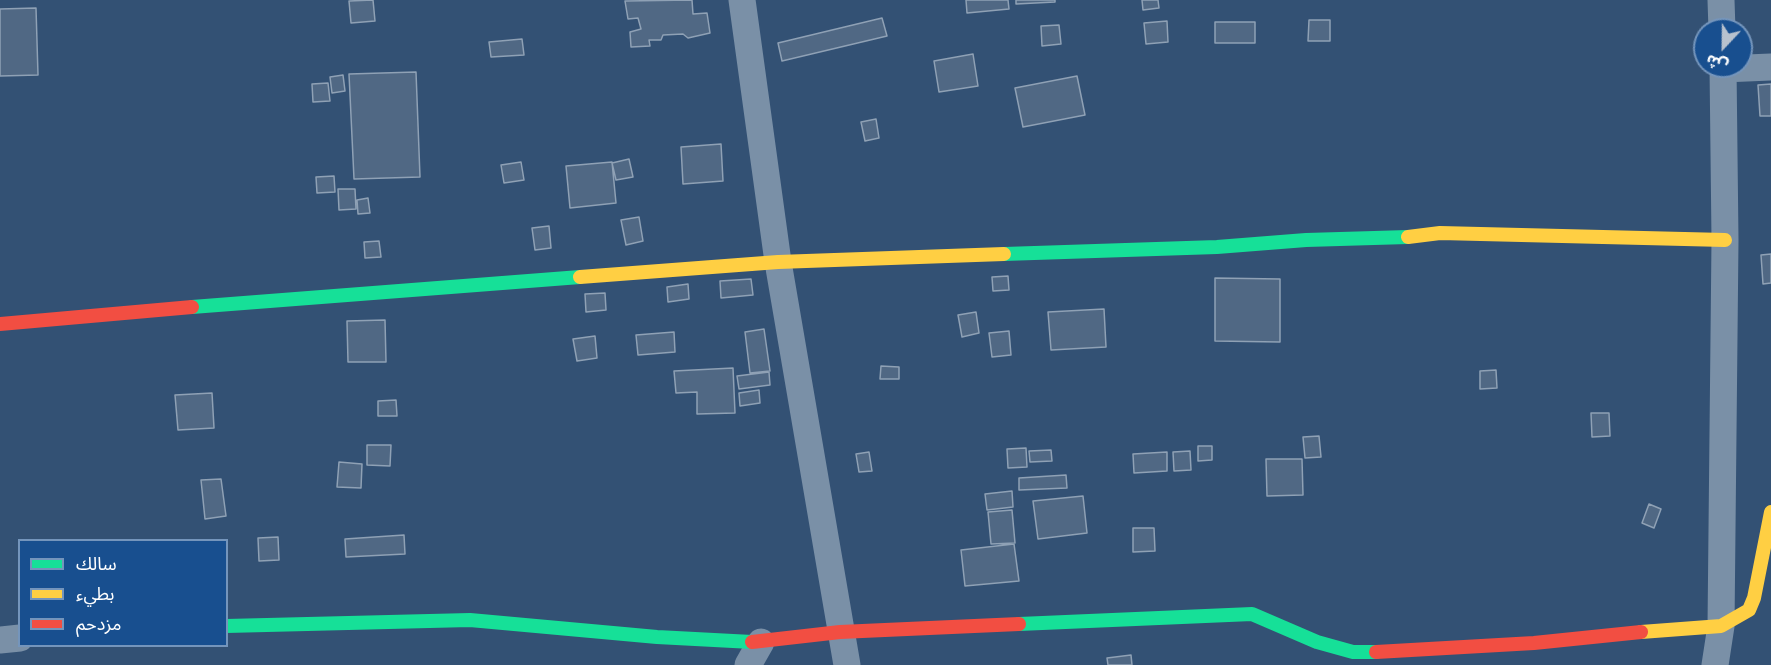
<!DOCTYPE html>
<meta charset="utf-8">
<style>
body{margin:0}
#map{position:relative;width:1771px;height:665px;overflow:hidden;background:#335174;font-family:"DM Sans","Noto Sans Arabic",sans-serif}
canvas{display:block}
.legend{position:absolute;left:18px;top:539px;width:210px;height:108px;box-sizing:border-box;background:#184f8f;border:2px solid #7495bc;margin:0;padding:8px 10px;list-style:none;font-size:18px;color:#fff}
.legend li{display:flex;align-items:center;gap:12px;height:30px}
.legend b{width:30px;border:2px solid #7495bc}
.north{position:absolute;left:1693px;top:18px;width:60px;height:60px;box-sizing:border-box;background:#184f8f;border:2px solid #7495bc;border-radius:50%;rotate:202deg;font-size:16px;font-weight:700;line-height:24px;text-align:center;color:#fff}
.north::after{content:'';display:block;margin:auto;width:21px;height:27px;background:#b8c2ce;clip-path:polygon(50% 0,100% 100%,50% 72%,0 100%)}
</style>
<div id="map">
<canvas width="1771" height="665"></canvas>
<ul class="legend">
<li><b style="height:8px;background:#16e098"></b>سالك</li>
<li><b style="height:8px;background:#ffcf43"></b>بطيء</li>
<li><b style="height:8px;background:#f24e42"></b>مزدحم</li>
</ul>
<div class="north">ش</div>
</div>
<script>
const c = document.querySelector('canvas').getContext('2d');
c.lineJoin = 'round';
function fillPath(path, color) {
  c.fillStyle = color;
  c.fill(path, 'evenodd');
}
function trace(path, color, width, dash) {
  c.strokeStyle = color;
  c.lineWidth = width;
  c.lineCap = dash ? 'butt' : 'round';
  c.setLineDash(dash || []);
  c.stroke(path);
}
const building = new Path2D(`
 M 373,0 L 375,21 L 351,23 L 349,1 Z
 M 692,0 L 693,14 L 707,13 L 710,33 L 688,38 L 683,34 L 663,35 L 661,40 L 649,40 L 650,46 L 631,47 L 630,32 L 641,29 L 638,18 L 628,19 L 625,1 Z
 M 966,0 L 1008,0 L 1009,9 L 967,13 Z
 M 1016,0 L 1055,0 L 1055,2 L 1016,4 Z
 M 1142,0 L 1158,0 L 1159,8 L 1143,10 Z
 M 36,8 L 38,75 L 0,76 L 0,9 Z
 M 882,18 L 887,36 L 782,61 L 778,43 Z
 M 1309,20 L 1330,20 L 1330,41 L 1308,41 Z
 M 1167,21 L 1168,42 L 1146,44 L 1144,23 Z
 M 1215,22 L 1255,22 L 1255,43 L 1215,43 Z
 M 1059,25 L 1061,44 L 1042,46 L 1041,26 Z
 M 522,39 L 524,55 L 491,57 L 489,42 Z
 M 973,54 L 978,86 L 939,92 L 934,61 Z
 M 416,72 L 420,177 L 354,179 L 349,74 Z
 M 343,75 L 345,91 L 332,93 L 330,77 Z
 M 1077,76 L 1085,115 L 1023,127 L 1015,88 Z
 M 328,83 L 330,101 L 313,102 L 312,84 Z
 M 1771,84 L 1771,116 L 1760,116 L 1758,85 Z
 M 876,119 L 879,138 L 865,141 L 861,122 Z
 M 721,144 L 723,181 L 683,184 L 681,147 Z
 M 629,159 L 633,177 L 616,180 L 612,163 Z
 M 521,162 L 524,180 L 504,183 L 501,165 Z
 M 612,162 L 616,203 L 570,208 L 566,166 Z
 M 334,176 L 335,192 L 317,193 L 316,177 Z
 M 338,189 L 355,189 L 356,209 L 339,210 Z
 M 368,198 L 370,213 L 358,214 L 357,200 Z
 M 639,217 L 643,241 L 626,245 L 621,220 Z
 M 549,226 L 551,248 L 535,250 L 532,228 Z
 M 379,241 L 381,257 L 365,258 L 364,242 Z
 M 1771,254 L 1771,283 L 1763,284 L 1761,255 Z
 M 1008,276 L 1009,290 L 993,291 L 992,277 Z
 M 1215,278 L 1280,279 L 1280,342 L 1215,341 Z
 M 751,279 L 753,295 L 721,298 L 720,281 Z
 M 688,284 L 689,299 L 668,302 L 667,287 Z
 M 605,293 L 606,310 L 586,312 L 585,294 Z
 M 1104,309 L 1106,347 L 1051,350 L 1048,312 Z
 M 976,312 L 979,333 L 962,337 L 958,315 Z
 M 385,320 L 386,362 L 348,362 L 347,321 Z
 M 764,329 L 770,371 L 750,373 L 745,332 Z
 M 1009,331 L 1011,355 L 992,357 L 989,333 Z
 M 674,332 L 675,352 L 638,355 L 636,335 Z
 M 595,336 L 597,358 L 577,361 L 573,339 Z
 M 881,366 L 899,367 L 899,379 L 880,379 Z
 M 733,368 L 735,413 L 697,414 L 697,392 L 676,393 L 674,371 Z
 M 1496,370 L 1497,388 L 1480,389 L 1480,371 Z
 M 769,372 L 770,385 L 739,389 L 737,376 Z
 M 759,390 L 760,403 L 740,406 L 739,393 Z
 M 212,393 L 214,428 L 178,430 L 175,395 Z
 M 396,400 L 397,416 L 378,416 L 378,401 Z
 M 1591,413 L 1609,413 L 1610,436 L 1592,437 Z
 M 1319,436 L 1321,457 L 1305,458 L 1303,437 Z
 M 367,445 L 391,445 L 390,466 L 367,465 Z
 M 1198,446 L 1212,446 L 1212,460 L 1198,461 Z
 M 1026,448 L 1027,467 L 1008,468 L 1007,449 Z
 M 1051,450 L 1052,461 L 1030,462 L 1029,451 Z
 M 1190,451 L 1191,470 L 1174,471 L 1173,452 Z
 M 869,452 L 872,471 L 859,472 L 856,454 Z
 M 1167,452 L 1167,471 L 1134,473 L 1133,454 Z
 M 1266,459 L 1302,459 L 1303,495 L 1267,496 Z
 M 339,462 L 362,464 L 361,488 L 337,487 Z
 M 1066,475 L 1067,488 L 1019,490 L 1019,478 Z
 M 221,479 L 226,516 L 205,519 L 201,480 Z
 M 1012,491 L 1013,507 L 987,510 L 985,494 Z
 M 1083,496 L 1087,533 L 1038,539 L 1033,501 Z
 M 1649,504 L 1661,509 L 1654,528 L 1642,523 Z
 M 1012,510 L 1015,543 L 991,544 L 988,512 Z
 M 1133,528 L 1154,528 L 1155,551 L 1133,552 Z
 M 404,535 L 405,554 L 346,557 L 345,539 Z
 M 278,537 L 279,560 L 259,561 L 258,538 Z
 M 1014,544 L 1019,581 L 965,586 L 961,550 Z
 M 1131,655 L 1132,665 L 1108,665 L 1107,658 Z`);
fillPath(building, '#506884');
trace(building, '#8fa1b5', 1.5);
trace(new Path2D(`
 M 742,0 L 778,262 L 847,665
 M 1721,0 L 1722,30
 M 1723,69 L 1771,67
 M 0,640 L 20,638
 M 748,665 L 761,642
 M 1715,665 L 1721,626 L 1725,240 L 1723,66`), '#7a90a7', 27);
trace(new Path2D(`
 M 1004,254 L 1217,247 L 1306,240 L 1408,237
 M 192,307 L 580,277
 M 1019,624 L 1252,614 L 1317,642 L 1353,652 L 1376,652
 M 226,626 L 470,620 L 657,637 L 752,642`), '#16e098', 14);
trace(new Path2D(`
 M 1408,237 L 1440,233 L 1725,240
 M 580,277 L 778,262 L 1004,254
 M 1641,632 L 1721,626 L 1749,610 L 1754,598 L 1771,512`), '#ffcf43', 14);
trace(new Path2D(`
 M 0,324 L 192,307
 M 752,642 L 840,632 L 1019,624
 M 1376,652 L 1534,643 L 1641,632`), '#f24e42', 14);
</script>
